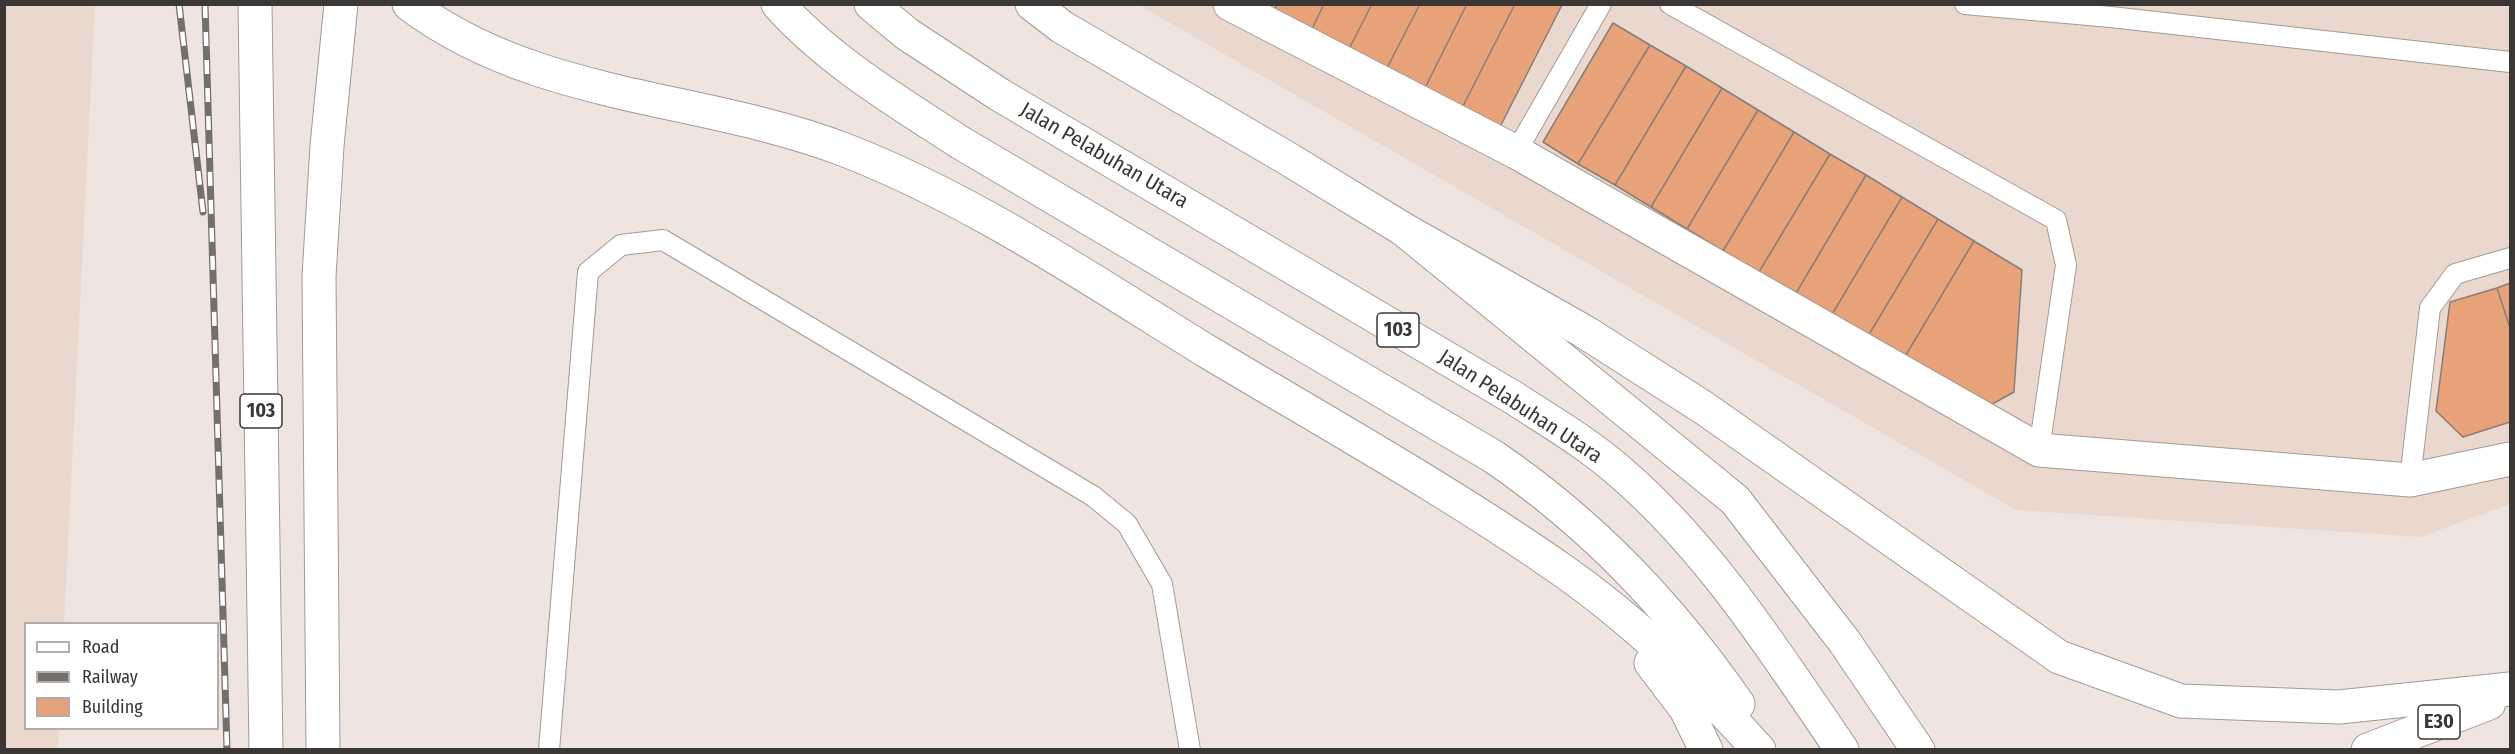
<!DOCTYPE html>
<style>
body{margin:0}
#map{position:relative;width:2515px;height:754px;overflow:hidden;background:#efe4df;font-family:"Fira Sans Condensed",sans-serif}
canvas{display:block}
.frame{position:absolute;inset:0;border:6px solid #3b3734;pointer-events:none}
.legend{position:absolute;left:24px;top:622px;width:195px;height:108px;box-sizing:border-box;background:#fff;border:2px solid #b1afae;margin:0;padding:8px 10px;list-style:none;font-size:18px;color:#3b3734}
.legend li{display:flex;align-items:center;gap:12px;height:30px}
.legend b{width:30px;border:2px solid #b1afae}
</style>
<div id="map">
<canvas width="2515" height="754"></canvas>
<div class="frame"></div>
<ul class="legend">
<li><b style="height:8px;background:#fff"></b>Road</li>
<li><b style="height:8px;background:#756f6b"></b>Railway</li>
<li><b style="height:16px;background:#e7a27a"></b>Building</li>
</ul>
</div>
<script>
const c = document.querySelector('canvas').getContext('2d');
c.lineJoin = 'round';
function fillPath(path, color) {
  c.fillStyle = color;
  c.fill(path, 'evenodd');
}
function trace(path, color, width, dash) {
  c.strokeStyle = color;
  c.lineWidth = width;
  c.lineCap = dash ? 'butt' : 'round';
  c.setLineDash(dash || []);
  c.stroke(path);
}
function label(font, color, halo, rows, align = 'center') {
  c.font = font + ' "Fira Sans Condensed",sans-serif';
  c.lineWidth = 4.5;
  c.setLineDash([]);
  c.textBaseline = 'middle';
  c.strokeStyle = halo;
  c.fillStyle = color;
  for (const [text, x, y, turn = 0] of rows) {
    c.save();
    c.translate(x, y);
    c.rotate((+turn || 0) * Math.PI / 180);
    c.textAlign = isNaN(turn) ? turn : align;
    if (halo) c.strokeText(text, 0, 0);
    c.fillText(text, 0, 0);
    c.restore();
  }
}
fillPath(new Path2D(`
 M 4,5 L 95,5 L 64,623 L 26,624 L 26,728 L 59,729 L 58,749 L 5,749 Z
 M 1139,5 L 2510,5 L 2510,504 L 2420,537 L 2016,510 Z`), '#ead8ce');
const building = new Path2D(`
 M 1277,4 L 1324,4 L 1312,29 L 1274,10 Z
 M 1324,4 L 1372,4 L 1349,49 L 1312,29 Z
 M 1372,4 L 1420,4 L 1387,68 L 1349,49 Z
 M 1420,4 L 1467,4 L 1425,88 L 1387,68 Z
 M 1467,4 L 1515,4 L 1462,108 L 1425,88 Z
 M 1515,4 L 1562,5 L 1500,127 L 1462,108 Z
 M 1613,23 L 1650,45 L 1578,164 L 1543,142 Z
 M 1650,45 L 1686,66 L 1615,185 L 1578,164 Z
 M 1686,66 L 1722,88 L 1651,207 L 1615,185 Z
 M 1722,88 L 1758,110 L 1687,229 L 1651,207 Z
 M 1758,110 L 1794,132 L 1723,251 L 1687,229 Z
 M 1794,132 L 1830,154 L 1759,272 L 1723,251 Z
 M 1830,154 L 1866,175 L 1795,295 L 1759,272 Z
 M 1866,175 L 1902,197 L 1831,316 L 1795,295 Z
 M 1902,197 L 1938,219 L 1867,338 L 1831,316 Z
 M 1938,219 L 1974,241 L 1903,360 L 1867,338 Z
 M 1974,241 L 2022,270 L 2014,392 L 1987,407 L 1903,360 Z
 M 2510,283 L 2510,328 L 2497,288 Z
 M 2497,288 L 2510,328 L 2510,422 L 2463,437 L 2436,411 L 2450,302 Z`);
fillPath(building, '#e7a27a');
trace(building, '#887e79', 1.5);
const service = new Path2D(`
 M 1670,4 L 2056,220 L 2066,265 L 2039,450
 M 1965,4 L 2111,17 L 2510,62
 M 1516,152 L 1601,4
 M 2410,480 L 2430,308 L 2455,274 L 2510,258
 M 549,750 L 588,272 L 621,245 L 663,240 L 1093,496 L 1127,524 L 1162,584 L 1190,750`);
const minor = new Path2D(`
 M 1230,4 L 1516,152 L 2039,450 L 2410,480 L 2510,459`);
const primary = new Path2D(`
 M 255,4 L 266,750
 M 409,4 C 536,100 702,95 845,150 C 974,200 1091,280 1208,352 C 1327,423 1449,491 1562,570 C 1635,621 1700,684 1759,750
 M 778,4 C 829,61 898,102 961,143 L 1494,457 C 1593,525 1670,606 1738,704
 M 871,4 L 907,34 L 1000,95 L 1514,398 C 1549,421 1587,443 1619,471 C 1710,549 1775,652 1842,750
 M 1032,4 L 1062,27 L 1285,157 L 1403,229 L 1735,500 L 1844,641 L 1918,750
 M 1651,663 L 1686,709 L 1706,750
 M 323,750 L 319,276 L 327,146 L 341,4`);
const motorway = new Path2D(`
 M 1403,229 L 1585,332 L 1704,408 L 2059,657 L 2181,701 L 2339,707 L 2510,689
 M 2368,750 L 2489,703`);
trace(service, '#a49a95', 22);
trace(minor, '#a49a95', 35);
trace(primary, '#a49a95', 35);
trace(motorway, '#a49a95', 35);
trace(service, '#fff', 20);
trace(minor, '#fff', 33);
trace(primary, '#fff', 33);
trace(motorway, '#fff', 33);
const rail = new Path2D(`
 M 179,4 L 203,212
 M 205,4 L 227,750`);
trace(rail, '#756f6b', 7);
trace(rail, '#fff', 4.5, [14]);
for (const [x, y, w] of [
 [1398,330,42],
 [261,411,42],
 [2439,722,42]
]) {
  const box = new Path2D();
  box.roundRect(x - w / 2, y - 17, w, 34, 4.5);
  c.fillStyle = '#fff';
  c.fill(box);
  trace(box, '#3b3734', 1.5);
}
label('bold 20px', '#3b3734', null, [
 ["103",1398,330],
 ["103",261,411],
 ["E30",2439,722]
]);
label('21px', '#3b3734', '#fff', [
 ["Jalan Pelabuhan Utara",1104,156,30],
 ["Jalan Pelabuhan Utara",1520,407,33]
]);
</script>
